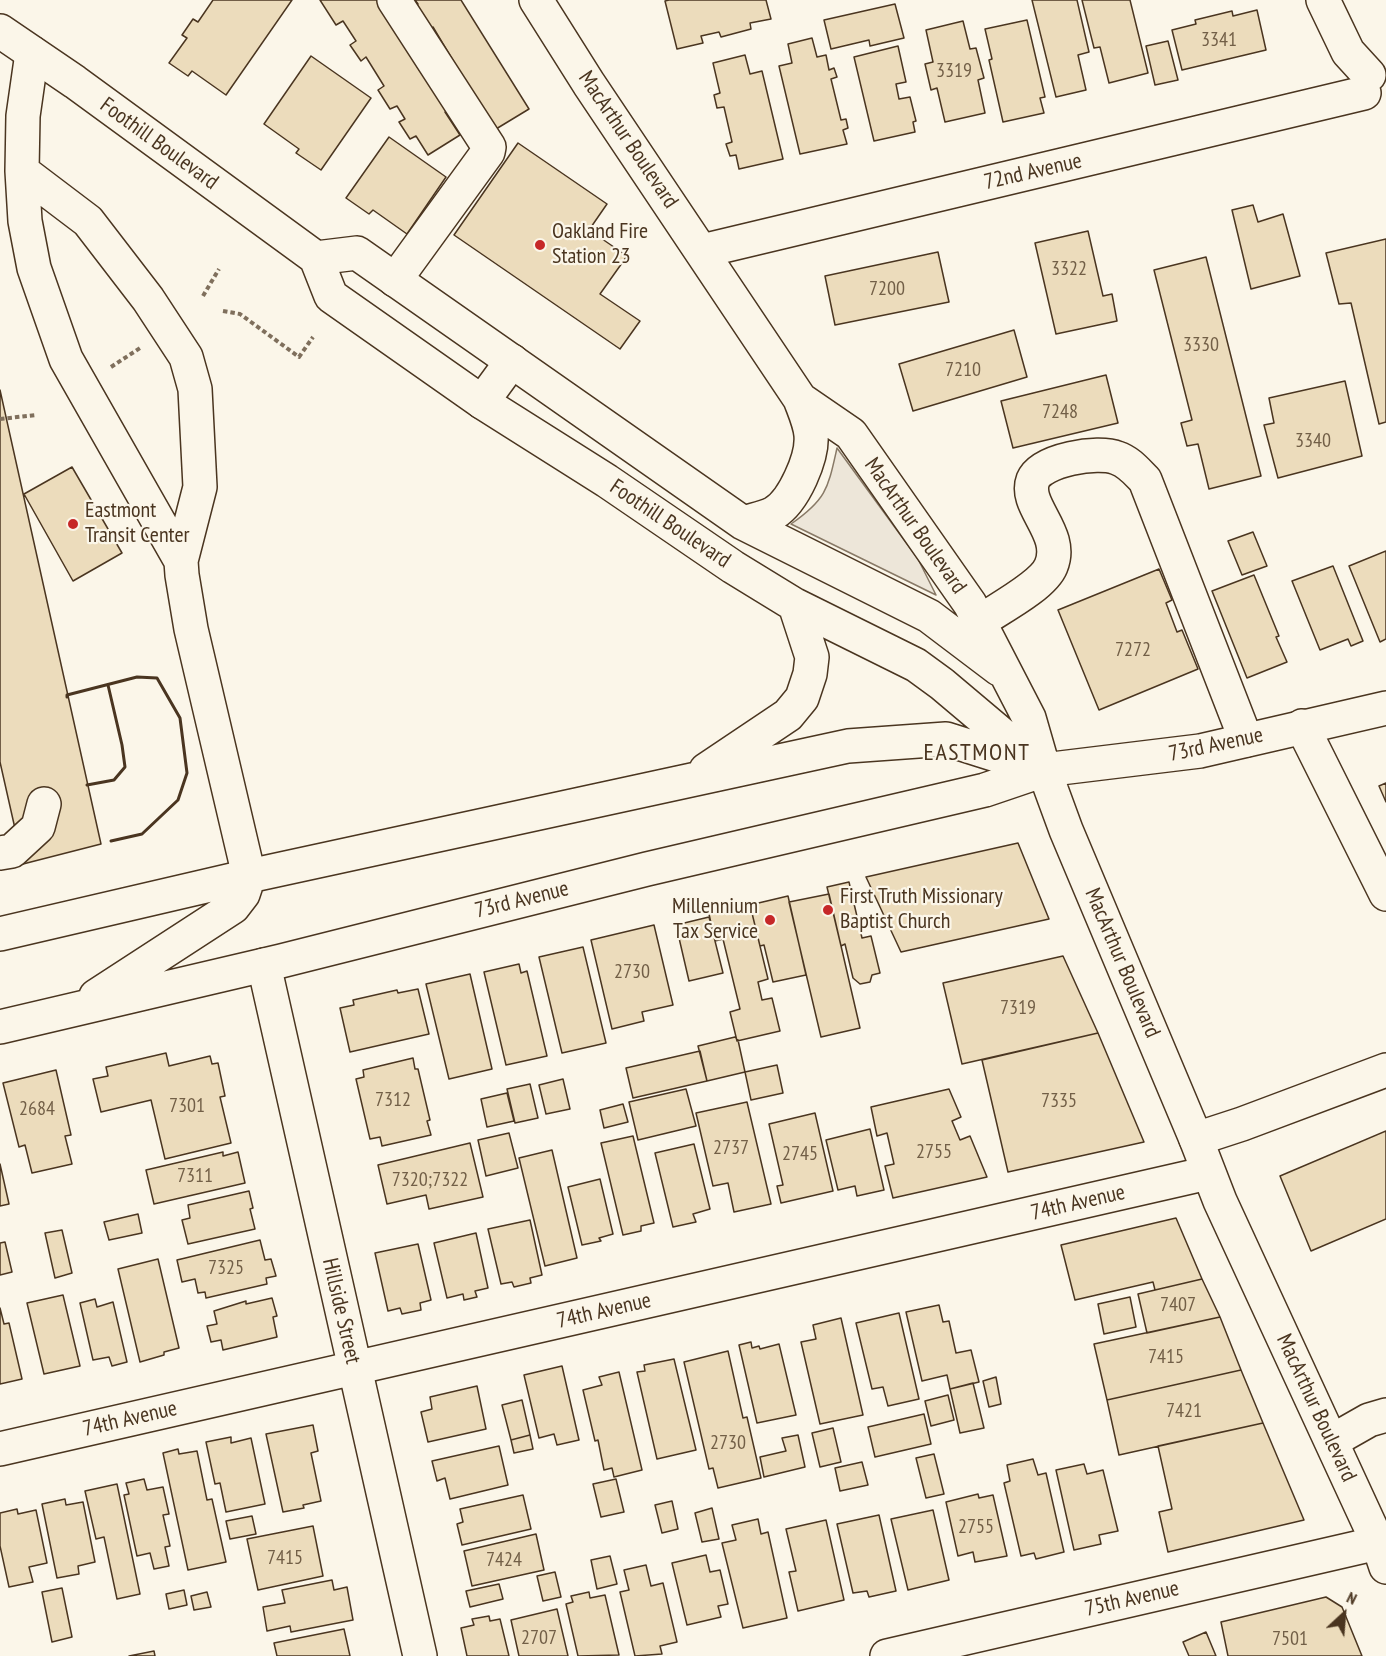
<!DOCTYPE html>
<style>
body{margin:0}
#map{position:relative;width:1386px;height:1656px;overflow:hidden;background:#fbf6e9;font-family:"PT Sans Narrow",sans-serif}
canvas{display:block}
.north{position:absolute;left:1314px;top:1584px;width:60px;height:60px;-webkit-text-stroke:4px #fbf6e9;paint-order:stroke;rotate:26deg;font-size:16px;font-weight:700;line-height:24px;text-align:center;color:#4a3520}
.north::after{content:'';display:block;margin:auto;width:21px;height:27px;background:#4a3520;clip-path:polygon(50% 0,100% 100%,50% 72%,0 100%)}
</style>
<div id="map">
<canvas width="1386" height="1656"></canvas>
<div class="north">N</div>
</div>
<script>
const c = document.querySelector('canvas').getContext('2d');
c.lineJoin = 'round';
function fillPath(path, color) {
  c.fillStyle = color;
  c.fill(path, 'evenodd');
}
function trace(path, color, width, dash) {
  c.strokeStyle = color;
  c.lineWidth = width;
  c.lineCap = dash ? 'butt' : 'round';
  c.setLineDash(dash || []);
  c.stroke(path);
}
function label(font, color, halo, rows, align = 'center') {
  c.font = font + ' "PT Sans Narrow",sans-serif';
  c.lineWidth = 4.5;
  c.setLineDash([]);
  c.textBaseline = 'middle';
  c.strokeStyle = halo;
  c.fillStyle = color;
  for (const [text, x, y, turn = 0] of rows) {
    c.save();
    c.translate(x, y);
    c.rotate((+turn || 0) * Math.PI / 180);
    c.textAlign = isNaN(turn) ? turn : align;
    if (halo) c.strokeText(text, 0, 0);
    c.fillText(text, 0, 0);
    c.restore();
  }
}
const green = new Path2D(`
 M 837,448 L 918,559 L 936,595 L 791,524 C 827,499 828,488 837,448 Z`);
fillPath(green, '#ede6d9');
trace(green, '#887966', 1.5);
const building = new Path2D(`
 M 213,0 L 292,0 L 226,95 L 192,71 L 188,76 L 169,63 L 187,38 L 182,35 L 193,19 L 198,22 Z
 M 320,0 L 382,0 L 401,31 L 397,34 L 420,71 L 425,67 L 451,108 L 445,112 L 460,135 L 428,155 L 416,136 L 410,139 L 399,122 L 405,119 L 397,106 L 390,109 L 378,90 L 384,86 L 366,57 L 361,61 L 350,45 L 356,41 L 343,21 L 336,25 Z
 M 415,0 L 461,0 L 529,109 L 496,129 L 448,68 L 455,64 L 433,27 L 426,32 L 411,8 L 418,4 Z
 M 669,0 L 766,0 L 771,19 L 750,23 L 751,29 L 721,37 L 719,32 L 701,36 L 703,43 L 677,49 L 665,1 Z
 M 1032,0 L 1077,0 L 1089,52 L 1078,55 L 1086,90 L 1056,97 Z
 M 1082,0 L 1130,0 L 1148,73 L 1109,83 L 1100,47 L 1094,48 Z
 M 895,4 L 904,38 L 870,46 L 869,40 L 831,49 L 824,20 Z
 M 1257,10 L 1266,50 L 1182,70 L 1172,30 L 1196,24 L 1195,20 L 1232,11 L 1233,16 Z
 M 1027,20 L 1045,97 L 1040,98 L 1044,113 L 1003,122 L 989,60 L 992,59 L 985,29 Z
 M 963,21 L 970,49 L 976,48 L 984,78 L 978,80 L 985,113 L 945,122 L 937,88 L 931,90 L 925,64 L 933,62 L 926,30 Z
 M 812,38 L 817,57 L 826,55 L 829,70 L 834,68 L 837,77 L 831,79 L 841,120 L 846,119 L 848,128 L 843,130 L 847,144 L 800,154 L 779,66 L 792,63 L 788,44 Z
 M 1168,41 L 1178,80 L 1155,85 L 1146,46 Z
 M 898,46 L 906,82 L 896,84 L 899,99 L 910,97 L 916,121 L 913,122 L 915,132 L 874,141 L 854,57 Z
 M 745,55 L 750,74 L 762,71 L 783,159 L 739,169 L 736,155 L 730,156 L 726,144 L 732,142 L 724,107 L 717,108 L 714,95 L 720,93 L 713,63 Z
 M 311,56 L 371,98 L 321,170 L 296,153 L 299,149 L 264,124 Z
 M 389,137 L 446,177 L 407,234 L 373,210 L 369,214 L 346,198 Z
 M 518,143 L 607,204 L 589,230 L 627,256 L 600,294 L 640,321 L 620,349 L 454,235 Z
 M 1253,205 L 1258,222 L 1283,214 L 1300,276 L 1251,289 L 1232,210 Z
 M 1088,231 L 1103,296 L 1112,294 L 1117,321 L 1056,334 L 1035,243 Z
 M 1386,239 L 1386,422 L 1379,424 L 1351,303 L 1339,304 L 1326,253 Z
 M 938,252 L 949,302 L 835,325 L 825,276 Z
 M 1206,257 L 1261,476 L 1209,489 L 1198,444 L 1187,446 L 1181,423 L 1192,420 L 1154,270 Z
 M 1014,330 L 1027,377 L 913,411 L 899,364 Z
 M 1106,375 L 1118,423 L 1013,448 L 1001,401 Z
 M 1345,381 L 1362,456 L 1278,478 L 1264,425 L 1274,423 L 1269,398 Z
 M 0,390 L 101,844 L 23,864 L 0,762 Z
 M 72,467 L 122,553 L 73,581 L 24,494 Z
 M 1253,532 L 1267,566 L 1242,575 L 1228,541 Z
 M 1386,551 L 1386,639 L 1380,642 L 1349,566 Z
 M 1333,566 L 1363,641 L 1351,646 L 1348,639 L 1320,650 L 1292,581 Z
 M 1159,569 L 1172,600 L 1166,603 L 1177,632 L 1182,630 L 1198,669 L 1099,710 L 1058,610 Z
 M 1254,575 L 1279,636 L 1276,637 L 1287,662 L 1247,678 L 1212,591 Z
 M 1386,783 L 1386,802 L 1379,786 Z
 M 1018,843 L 1049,919 L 901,952 L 866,877 Z
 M 849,882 L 862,938 L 871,936 L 880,973 L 872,975 L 870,982 L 860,984 L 853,978 L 845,944 L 841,946 L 827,887 Z
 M 829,894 L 860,1028 L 821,1037 L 789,902 Z
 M 788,896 L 806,975 L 773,982 L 764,945 L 760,946 L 750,905 Z
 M 750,905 L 768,979 L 758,982 L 762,1000 L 772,998 L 780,1031 L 737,1041 L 730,1012 L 740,1009 L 723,939 L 715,941 L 709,914 Z
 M 709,917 L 723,973 L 689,981 L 676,925 Z
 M 654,925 L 673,1005 L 642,1012 L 644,1021 L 612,1029 L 591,940 Z
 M 583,947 L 606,1043 L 562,1053 L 539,957 Z
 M 1063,956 L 1098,1033 L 962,1064 L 943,983 Z
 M 519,964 L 521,973 L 527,971 L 547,1056 L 506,1065 L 484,972 Z
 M 470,974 L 492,1069 L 449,1079 L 426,984 Z
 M 418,989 L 429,1034 L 350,1052 L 340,1008 L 354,1005 L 353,1000 L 397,990 L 398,993 Z
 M 1098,1033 L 1144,1142 L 1008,1172 L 982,1060 Z
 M 735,1037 L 738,1040 L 745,1072 L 707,1081 L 698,1046 Z
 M 700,1051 L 707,1081 L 633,1098 L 626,1068 Z
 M 166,1053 L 169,1066 L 210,1056 L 212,1064 L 218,1063 L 225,1096 L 220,1097 L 231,1143 L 165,1159 L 151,1100 L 101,1112 L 93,1079 L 108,1076 L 106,1067 Z
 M 413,1058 L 415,1069 L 418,1069 L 430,1120 L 427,1121 L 431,1135 L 382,1146 L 380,1137 L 370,1139 L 356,1079 L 364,1077 L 363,1070 Z
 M 777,1065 L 783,1093 L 751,1100 L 745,1072 Z
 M 56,1070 L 71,1135 L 65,1136 L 72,1164 L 32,1173 L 25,1145 L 19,1147 L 3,1083 Z
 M 563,1079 L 570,1109 L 546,1114 L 539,1085 Z
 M 530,1084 L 538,1118 L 515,1123 L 507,1089 Z
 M 686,1089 L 696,1126 L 638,1140 L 629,1102 Z
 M 949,1089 L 961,1117 L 952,1121 L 960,1140 L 970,1136 L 987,1177 L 893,1198 L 885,1166 L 894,1164 L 887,1133 L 877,1136 L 871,1107 Z
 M 507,1093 L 514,1121 L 487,1127 L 481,1099 Z
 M 747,1102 L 771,1204 L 734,1212 L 728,1183 L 713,1186 L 696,1113 Z
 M 623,1104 L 628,1122 L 604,1128 L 600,1110 Z
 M 815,1113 L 833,1191 L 781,1203 L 777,1186 L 783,1185 L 769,1124 Z
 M 870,1129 L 884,1190 L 857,1196 L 855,1186 L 838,1190 L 826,1140 Z
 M 1386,1131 L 1386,1219 L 1311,1251 L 1280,1176 Z
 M 509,1133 L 518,1168 L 486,1176 L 478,1140 Z
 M 633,1136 L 654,1223 L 641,1226 L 641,1231 L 623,1235 L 601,1143 Z
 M 470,1143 L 483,1197 L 429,1209 L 426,1195 L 387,1204 L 378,1165 Z
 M 694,1144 L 710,1209 L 693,1214 L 696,1222 L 673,1227 L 655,1153 Z
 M 552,1150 L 577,1258 L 545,1266 L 519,1158 Z
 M 223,1152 L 223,1156 L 238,1152 L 245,1183 L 154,1204 L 146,1170 Z
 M 0,1164 L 9,1204 L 0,1206 Z
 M 600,1179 L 613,1234 L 599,1238 L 601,1241 L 582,1245 L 568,1187 Z
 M 249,1191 L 253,1208 L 250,1209 L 255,1229 L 188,1244 L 182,1220 L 190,1218 L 188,1205 Z
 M 138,1214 L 142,1233 L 109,1240 L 104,1222 Z
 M 1176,1218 L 1202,1279 L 1155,1290 L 1153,1282 L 1075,1300 L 1061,1245 Z
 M 530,1220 L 542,1275 L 530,1278 L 531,1283 L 514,1287 L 512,1282 L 501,1284 L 488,1229 Z
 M 62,1230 L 72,1273 L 55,1278 L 45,1233 Z
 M 476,1233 L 488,1288 L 475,1291 L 477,1297 L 464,1300 L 463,1294 L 447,1298 L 434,1243 Z
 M 260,1240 L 265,1260 L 271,1259 L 276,1276 L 266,1278 L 267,1284 L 206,1298 L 205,1292 L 198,1293 L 195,1279 L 182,1282 L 177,1260 Z
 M 5,1242 L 12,1272 L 0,1275 L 0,1243 Z
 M 418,1244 L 431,1300 L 420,1303 L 421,1310 L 402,1314 L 400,1308 L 388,1311 L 375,1253 Z
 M 158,1259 L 179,1348 L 164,1352 L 164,1355 L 140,1362 L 118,1269 Z
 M 1202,1279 L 1220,1317 L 1147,1333 L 1138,1294 Z
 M 63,1295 L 80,1366 L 44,1374 L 27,1303 Z
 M 1130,1297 L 1136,1327 L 1104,1334 L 1098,1304 Z
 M 272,1298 L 277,1316 L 273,1317 L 277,1337 L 223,1350 L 221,1340 L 211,1342 L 207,1326 L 217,1324 L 214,1311 L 246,1301 L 246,1304 Z
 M 95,1299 L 97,1307 L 113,1302 L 127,1362 L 112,1366 L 109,1357 L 93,1360 L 80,1303 Z
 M 939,1305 L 943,1322 L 949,1321 L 956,1353 L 971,1350 L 979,1382 L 950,1389 L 947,1375 L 922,1381 L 906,1312 Z
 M 0,1308 L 4,1324 L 9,1323 L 22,1379 L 0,1384 Z
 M 899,1313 L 919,1399 L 888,1406 L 883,1387 L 872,1389 L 856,1323 Z
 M 1220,1317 L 1241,1370 L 1107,1400 L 1094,1344 Z
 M 841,1318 L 863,1415 L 820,1424 L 801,1342 L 816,1339 L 813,1325 Z
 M 751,1342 L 752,1348 L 759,1346 L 760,1349 L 779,1344 L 796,1415 L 757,1423 L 739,1345 Z
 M 728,1351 L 743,1418 L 747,1417 L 761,1478 L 718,1488 L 713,1468 L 709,1469 L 684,1362 Z
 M 674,1359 L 696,1450 L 657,1459 L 637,1372 L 645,1371 L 644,1365 Z
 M 562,1366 L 579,1440 L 557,1445 L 554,1434 L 539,1438 L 524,1375 Z
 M 1241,1370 L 1263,1423 L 1119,1455 L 1107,1400 Z
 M 619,1372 L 642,1470 L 614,1477 L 612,1468 L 604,1470 L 598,1440 L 595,1441 L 583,1390 L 602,1385 L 599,1377 Z
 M 996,1377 L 1001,1404 L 989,1407 L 983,1381 Z
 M 973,1383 L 984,1428 L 960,1433 L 950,1389 Z
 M 477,1386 L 486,1429 L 428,1442 L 421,1412 L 432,1409 L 430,1397 Z
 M 948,1395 L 954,1420 L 931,1426 L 925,1401 Z
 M 522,1400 L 530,1435 L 511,1440 L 502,1405 Z
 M 924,1414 L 931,1444 L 875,1457 L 868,1427 Z
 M 1263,1423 L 1304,1520 L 1168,1552 L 1159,1512 L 1172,1509 L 1158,1446 Z
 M 313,1425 L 318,1451 L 311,1453 L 321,1501 L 303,1505 L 304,1508 L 283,1512 L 266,1434 Z
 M 833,1428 L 841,1462 L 820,1467 L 812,1433 Z
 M 530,1435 L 533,1449 L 514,1453 L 511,1440 Z
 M 798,1435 L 805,1467 L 764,1477 L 760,1457 L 786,1451 L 782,1438 Z
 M 231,1437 L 231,1443 L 251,1438 L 265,1504 L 226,1512 L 220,1483 L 215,1484 L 206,1442 Z
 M 499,1446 L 508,1485 L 450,1499 L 445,1478 L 437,1481 L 432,1461 Z
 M 178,1449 L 179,1454 L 197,1451 L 207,1500 L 212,1499 L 226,1562 L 188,1570 L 163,1453 Z
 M 934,1454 L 944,1494 L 926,1498 L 916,1458 Z
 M 1033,1459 L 1038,1475 L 1046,1473 L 1064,1552 L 1036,1559 L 1034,1553 L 1021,1556 L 1004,1483 L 1010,1481 L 1007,1465 Z
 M 862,1462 L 868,1485 L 840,1491 L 835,1468 Z
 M 1084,1464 L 1087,1474 L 1103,1470 L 1118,1531 L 1099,1535 L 1101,1544 L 1074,1550 L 1056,1470 Z
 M 144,1479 L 147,1490 L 163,1487 L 169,1514 L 163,1515 L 170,1546 L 165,1547 L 169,1566 L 154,1569 L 150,1553 L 137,1556 L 124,1495 L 129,1494 L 126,1483 Z
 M 616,1479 L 624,1512 L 601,1517 L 593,1484 Z
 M 117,1484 L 140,1594 L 117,1599 L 104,1537 L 96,1539 L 85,1491 Z
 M 978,1494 L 979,1498 L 993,1495 L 1007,1556 L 975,1562 L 973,1552 L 958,1556 L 946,1502 Z
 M 523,1495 L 531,1529 L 462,1545 L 457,1524 L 463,1522 L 460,1509 Z
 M 65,1499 L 66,1505 L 83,1502 L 95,1562 L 78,1566 L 79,1574 L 57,1578 L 42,1504 Z
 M 672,1501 L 678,1529 L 662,1533 L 655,1505 Z
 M 712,1508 L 719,1539 L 702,1542 L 695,1513 Z
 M 17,1509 L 18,1514 L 36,1510 L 47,1563 L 29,1567 L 33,1582 L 9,1587 L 0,1546 L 0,1513 Z
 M 933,1510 L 949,1580 L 908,1590 L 891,1519 Z
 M 879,1515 L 896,1591 L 869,1597 L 867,1591 L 853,1593 L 837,1524 Z
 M 252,1516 L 256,1534 L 230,1539 L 226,1521 Z
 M 758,1519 L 761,1534 L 768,1532 L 787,1618 L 743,1628 L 722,1543 L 736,1540 L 732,1525 Z
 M 826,1520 L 844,1600 L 798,1611 L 789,1572 L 796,1571 L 786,1529 Z
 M 313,1526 L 323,1576 L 258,1590 L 247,1539 Z
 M 536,1534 L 544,1570 L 472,1586 L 464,1551 Z
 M 706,1555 L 710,1572 L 720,1570 L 728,1604 L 718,1606 L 721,1617 L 687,1625 L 672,1563 Z
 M 610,1556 L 617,1584 L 597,1589 L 591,1560 Z
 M 646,1565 L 651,1586 L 663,1583 L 677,1642 L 660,1646 L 662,1654 L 635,1656 L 620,1592 L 629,1590 L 624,1570 Z
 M 555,1572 L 561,1597 L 543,1601 L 537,1576 Z
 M 332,1580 L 334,1590 L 347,1587 L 353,1620 L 291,1632 L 290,1626 L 267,1631 L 263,1607 L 285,1603 L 282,1590 Z
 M 499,1584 L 503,1599 L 470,1607 L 466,1591 Z
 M 62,1588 L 72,1637 L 52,1642 L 42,1592 Z
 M 184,1590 L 187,1605 L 169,1609 L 166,1594 Z
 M 207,1592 L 211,1607 L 194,1610 L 191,1596 Z
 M 589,1592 L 590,1598 L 605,1595 L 619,1655 L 578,1656 L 566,1604 L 573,1602 L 571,1596 Z
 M 1326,1597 L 1342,1607 L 1362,1656 L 1228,1656 L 1221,1622 Z
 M 557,1609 L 568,1656 L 519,1656 L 511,1620 Z
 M 489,1616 L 490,1621 L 500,1619 L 509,1656 L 467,1656 L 461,1628 L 474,1625 L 472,1619 Z
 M 344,1629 L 350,1656 L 277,1656 L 274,1643 Z
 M 1206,1632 L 1216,1656 L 1189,1656 L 1183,1642 Z
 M 154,1651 L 155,1656 L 129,1656 Z`);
fillPath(building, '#ecdcbc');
trace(building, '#4a3520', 1.5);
const minor = new Path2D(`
 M 394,0 L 489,147 L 488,152 L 395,280
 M 1323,0 L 1348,52 L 1369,75
 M 32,53 L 23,116 L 22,171 L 25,221 L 34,268 L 66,359 L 181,561
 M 22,171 L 88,221 L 148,299 L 186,357 L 195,389 L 200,487 L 181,561 L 182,575 L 191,629 L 249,876
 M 702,251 L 1364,93
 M 482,402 L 512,361
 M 979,622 C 998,609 1043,586 1051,566 C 1065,533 1023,506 1033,480 C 1041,460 1098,450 1117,458 C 1129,462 1136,471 1145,480 L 1246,740
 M 1302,726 L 1386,894
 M 0,853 L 12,851 L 38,827 L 44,804
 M 264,965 L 420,1656
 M 1196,1139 L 1242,1124 L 1386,1070
 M 1332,1441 L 1369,1420 L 1386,1415
 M 0,1449 L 1208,1173
 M 887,1656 L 1378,1543`);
const major = new Path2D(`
 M 536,0 L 589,84 L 800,399 C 804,410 810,423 811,435 C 813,457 794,501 774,513 C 765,518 752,520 743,523
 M 0,31 L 75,82 L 316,258 L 331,296 L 482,402 L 607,481 L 733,567 L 795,605 L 916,665 L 942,684 L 1044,770
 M 316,258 L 357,253 L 743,523 L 929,616 L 999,669
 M 800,399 L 851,434 L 970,604 L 1029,718 L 1044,770 L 1066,830 L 1196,1139 L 1220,1201 L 1378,1543 L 1386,1567
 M 706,770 L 788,715 L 802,698 L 810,674 L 812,657 L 795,605
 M 0,934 L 249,876 L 848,746 L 946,739 L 1028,765
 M 96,996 L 233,907 L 243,894 L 249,876
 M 0,1027 L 281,961 L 647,869 L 985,790 L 1044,770 L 1200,751 L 1386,708`);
trace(minor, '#4a3520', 36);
trace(major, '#4a3520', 36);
trace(new Path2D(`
 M 203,296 L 219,269
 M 223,311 L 240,314 L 299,357 L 313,337
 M 111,367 L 140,348
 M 0,419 L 36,415`), '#7f6f5c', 4, [4.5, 3]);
trace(minor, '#fbf6e9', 33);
trace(major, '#fbf6e9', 33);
trace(new Path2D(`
 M 67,697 L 67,695 L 137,677 L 157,678 L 180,718 L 187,773 L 178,800 L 142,834 L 111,841
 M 87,785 L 114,780 L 125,767 L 122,745 L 108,685`), '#4a3520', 3);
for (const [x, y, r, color] of [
 [540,245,6,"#c62828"],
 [73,524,6,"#c62828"],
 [828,910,6,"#c62828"],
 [770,920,6,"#c62828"]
]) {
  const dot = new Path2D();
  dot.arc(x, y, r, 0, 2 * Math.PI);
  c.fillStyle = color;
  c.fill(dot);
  trace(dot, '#fbf6e9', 2);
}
label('20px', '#725f47', null, [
 ["3341",1219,40],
 ["3319",954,71],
 ["3322",1069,269],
 ["7200",887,289],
 ["3330",1201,345],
 ["7210",963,370],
 ["7248",1060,412],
 ["3340",1313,441],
 ["7272",1133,650],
 ["2730",632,972],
 ["7319",1018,1008],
 ["7312",393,1100],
 ["7335",1059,1101],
 ["7301",187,1106],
 ["2684",37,1109],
 ["2737",731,1148],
 ["2755",934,1152],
 ["2745",800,1154],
 ["7311",195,1176],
 ["7320;7322",430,1180],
 ["7325",226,1268],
 ["7407",1178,1305],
 ["7415",1166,1357],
 ["7421",1184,1411],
 ["2730",728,1443],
 ["2755",976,1527],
 ["7415",285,1558],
 ["7424",504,1560],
 ["2707",539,1638],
 ["7501",1290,1639]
]);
label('22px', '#4a3520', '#fbf6e9', [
 ["MacArthur Boulevard",628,140,56],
 ["Foothill Boulevard",159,144,36],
 ["72nd Avenue",1033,172,-13],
 ["Foothill Boulevard",670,524,34],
 ["MacArthur Boulevard",915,526,55],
 ["73rd Avenue",1216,745,-12],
 ["73rd Avenue",522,900,-14],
 ["MacArthur Boulevard",1122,963,67],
 ["74th Avenue",1078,1203,-13],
 ["Hillside Street",341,1311,77],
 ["74th Avenue",604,1311,-13],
 ["MacArthur Boulevard",1316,1408,65],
 ["74th Avenue",130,1419,-13],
 ["75th Avenue",1132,1599,-13]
]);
label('22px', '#4a3520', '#fbf6e9', [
 ["Oakland Fire",552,232],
 ["Station 23",552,257],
 ["Eastmont",85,511],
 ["Transit Center",85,536],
 ["First Truth Missionary",840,897],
 ["Baptist Church",840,922],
 ["Millennium",758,907,"right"],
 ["Tax Service",758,932,"right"]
], 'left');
c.letterSpacing = '1.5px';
label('24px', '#4a3520', '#fbf6e9', [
 ["EASTMONT",977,753]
]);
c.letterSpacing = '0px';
</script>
